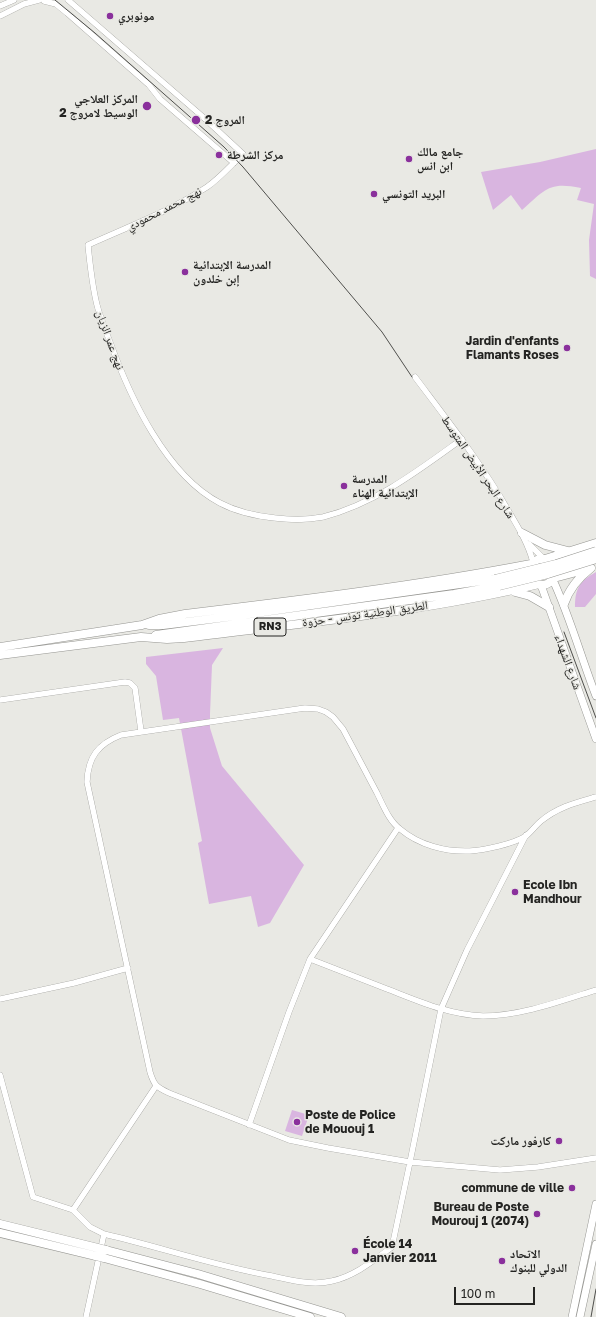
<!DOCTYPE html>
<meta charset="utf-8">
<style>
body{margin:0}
#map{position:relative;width:596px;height:1317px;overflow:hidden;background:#e9e9e4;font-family:"Golos Text",sans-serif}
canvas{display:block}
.scale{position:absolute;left:454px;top:1287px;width:81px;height:18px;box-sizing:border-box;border:2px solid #242422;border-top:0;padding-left:5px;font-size:12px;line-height:14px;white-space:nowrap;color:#242422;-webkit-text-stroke:3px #e9e9e4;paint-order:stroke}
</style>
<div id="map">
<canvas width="596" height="1317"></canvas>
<div class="scale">100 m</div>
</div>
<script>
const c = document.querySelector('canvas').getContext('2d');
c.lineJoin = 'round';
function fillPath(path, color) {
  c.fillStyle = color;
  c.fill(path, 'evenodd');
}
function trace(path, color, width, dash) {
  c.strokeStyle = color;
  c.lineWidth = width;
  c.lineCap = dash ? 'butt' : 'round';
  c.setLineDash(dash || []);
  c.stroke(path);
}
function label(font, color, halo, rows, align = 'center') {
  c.font = font + ' "Golos Text","Noto Naskh Arabic",sans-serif';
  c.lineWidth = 3;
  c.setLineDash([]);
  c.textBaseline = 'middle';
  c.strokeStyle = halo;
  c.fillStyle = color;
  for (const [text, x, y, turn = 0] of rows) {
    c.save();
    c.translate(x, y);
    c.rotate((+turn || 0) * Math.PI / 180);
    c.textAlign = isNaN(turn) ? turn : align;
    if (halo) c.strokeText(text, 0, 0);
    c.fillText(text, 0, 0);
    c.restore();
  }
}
fillPath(new Path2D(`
 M 596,149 L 596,279 L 590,276 L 589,240 L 594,204 L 577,200 L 581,188 C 548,181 545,190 522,210 L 511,195 L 493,210 L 481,172 L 540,162 Z
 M 596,572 L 596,594 L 585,607 L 575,607 C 575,588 580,581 596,572 Z
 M 223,648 L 212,665 L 210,714 L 210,728 L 222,766 L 304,865 L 270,923 L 258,927 L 251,896 L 209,904 L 198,843 L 202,841 L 179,718 L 163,720 L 156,676 L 146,664 L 146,657 Z
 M 292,1110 L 309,1115 L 302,1136 L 285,1131 Z`), '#d9b5e0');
const minor = new Path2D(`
 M 68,0 L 203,117 L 243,154 C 231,165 220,178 207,187 C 170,211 128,227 88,245 C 90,265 92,285 97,305 C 100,317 105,329 110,342 C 130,397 166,475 220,503 C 237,512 256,516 275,518 C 291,520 308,520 323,517 C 375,504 419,470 462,439
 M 44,1 L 56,4 L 67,13 L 149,85 L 160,99 L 234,163
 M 0,6 L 14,0
 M 0,16 L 24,4 L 39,0
 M 415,377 C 448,421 481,463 508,510 C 518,527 528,543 533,562
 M 529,544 L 543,558
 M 0,700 L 125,682 L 130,683 L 135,688 L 141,731
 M 596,797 C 575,803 558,807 541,821 C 536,825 531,832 526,836 C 513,844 485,850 470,851 C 445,852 419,845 400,829 C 389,821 383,805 377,793 C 366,772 354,750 343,729 L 333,717 L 326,712 L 318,709 L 305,708 L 121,735 C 98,744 88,757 87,782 L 150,1072 C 154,1085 156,1087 169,1093 L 289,1140 L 328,1148 L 410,1162 L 500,1170 L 538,1167 L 596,1158
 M 310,959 C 335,969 361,979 387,989 C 418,1001 449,1015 483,1016 C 520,1016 561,1001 596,990
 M 0,999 L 74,983 L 128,968
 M 0,1075 L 33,1197 L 73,1210 L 90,1227 L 104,1234 C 160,1247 215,1266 272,1276 C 291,1280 312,1286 332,1281 C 355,1276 374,1260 392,1247 L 410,1162 L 441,1009 L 467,950 L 526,835
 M 249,1125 L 289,1012 L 310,959 L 398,828
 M 73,1210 L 156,1086
 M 86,1317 L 104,1234`);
const major = new Path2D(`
 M 553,580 C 570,617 581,657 596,696
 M 541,585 L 596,739
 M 572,1317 L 596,1204
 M 580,1317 L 596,1244`);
const highway = new Path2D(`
 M 522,533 L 545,545 L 568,551
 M529 572a13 13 0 1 1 26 0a13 13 0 1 1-26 0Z
 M 545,559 L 596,543
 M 554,578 L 588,569
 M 515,592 L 530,596 L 549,607
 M 564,604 C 569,589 578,578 591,568
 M 149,625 L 163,625 L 235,616 L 495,579
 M 156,635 L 454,594 L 499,586
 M 0,647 L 142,625 L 159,619 L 185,614 C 301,600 416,586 531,564
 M 0,655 L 141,637 L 167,639 L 184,638 C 303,623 423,612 539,584
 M 0,1224 L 98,1248
 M 0,1233 L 96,1256
 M 106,1250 L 198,1274 L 341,1317
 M 104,1258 L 200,1284 L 310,1317`);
trace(minor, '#959591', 6);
trace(major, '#959591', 8);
trace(highway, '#959591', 9);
trace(minor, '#fff', 5.5);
trace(major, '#fff', 7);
trace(highway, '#fff', 8);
trace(new Path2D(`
 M 55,0 L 95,33 L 224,147 L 243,167 L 382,332 L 412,377
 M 564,632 L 596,718
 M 591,1317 L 596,1289`), '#4f4f4c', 1);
const highwayBridge = new Path2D(`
 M 495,579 L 556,564 L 596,551
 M 499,586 L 548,574 L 596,559
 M 98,1248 L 106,1250
 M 96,1256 L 104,1258`);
trace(highwayBridge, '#959591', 9, []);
trace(highwayBridge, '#fff', 8);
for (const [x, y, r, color] of [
 [110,16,4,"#8a309c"],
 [147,106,5,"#8a309c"],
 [196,120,5,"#8a309c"],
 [219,155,4,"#8a309c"],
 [409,159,4,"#8a309c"],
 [374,194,4,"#8a309c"],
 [185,272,4,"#8a309c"],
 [567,348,4,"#8a309c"],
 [344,486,4,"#8a309c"],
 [515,892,4,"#8a309c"],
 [297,1122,4,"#8a309c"],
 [559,1141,4,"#8a309c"],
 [572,1188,4,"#8a309c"],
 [537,1214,4,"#8a309c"],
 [355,1251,4,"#8a309c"],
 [502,1261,4,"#8a309c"]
]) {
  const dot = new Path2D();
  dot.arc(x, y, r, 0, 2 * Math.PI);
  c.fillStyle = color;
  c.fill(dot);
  trace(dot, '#e9e9e4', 1.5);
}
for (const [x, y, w] of [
 [270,627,32]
]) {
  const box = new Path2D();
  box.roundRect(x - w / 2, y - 9, w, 18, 3);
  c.fillStyle = '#e9e9e4';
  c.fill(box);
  trace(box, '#242422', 1);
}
label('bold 11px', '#242422', null, [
 ["RN3",270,627]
]);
label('bold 12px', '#242422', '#e9e9e4', [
 ["مونوبري",118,16],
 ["المركز العلاجي",138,99,"right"],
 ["الوسيط لامروج 2",138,113,"right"],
 ["المروج 2",205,120],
 ["جامع مالك",417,152],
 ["ابن انس",417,166],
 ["مركز الشرطة",227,155],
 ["البريد التونسي",382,194],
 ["المدرسة الإبتدائية",193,265],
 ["إبن خلدون",193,279],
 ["Jardin d'enfants",559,341,"right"],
 ["Flamants Roses",559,355,"right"],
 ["المدرسة",352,479],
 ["الإبتدائية الهناء",352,493],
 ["Ecole Ibn",523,885],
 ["Mandhour",523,899],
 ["Poste de Police",305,1115],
 ["de Mououj 1",305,1129],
 ["كارفور ماركت",551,1141,"right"],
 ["commune de ville",564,1188,"right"],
 ["Bureau de Poste",529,1207,"right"],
 ["Mourouj 1 (2074)",529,1221,"right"],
 ["École 14",363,1244],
 ["Janvier 2011",363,1258],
 ["الاتحاد",510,1254],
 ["الدولي للبنوك",510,1268]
], 'left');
label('12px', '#242422', '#e9e9e4', [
 ["نهج محمد محمودي",164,209,-27],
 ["نهج عمر الزيان",110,340,70],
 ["شارع البحر الأبيض المتوسط",478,467,56],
 ["الطريق الوطنية تونس - حزوة",365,614,-8],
 ["شارع الشهداء",568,662,70]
]);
</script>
